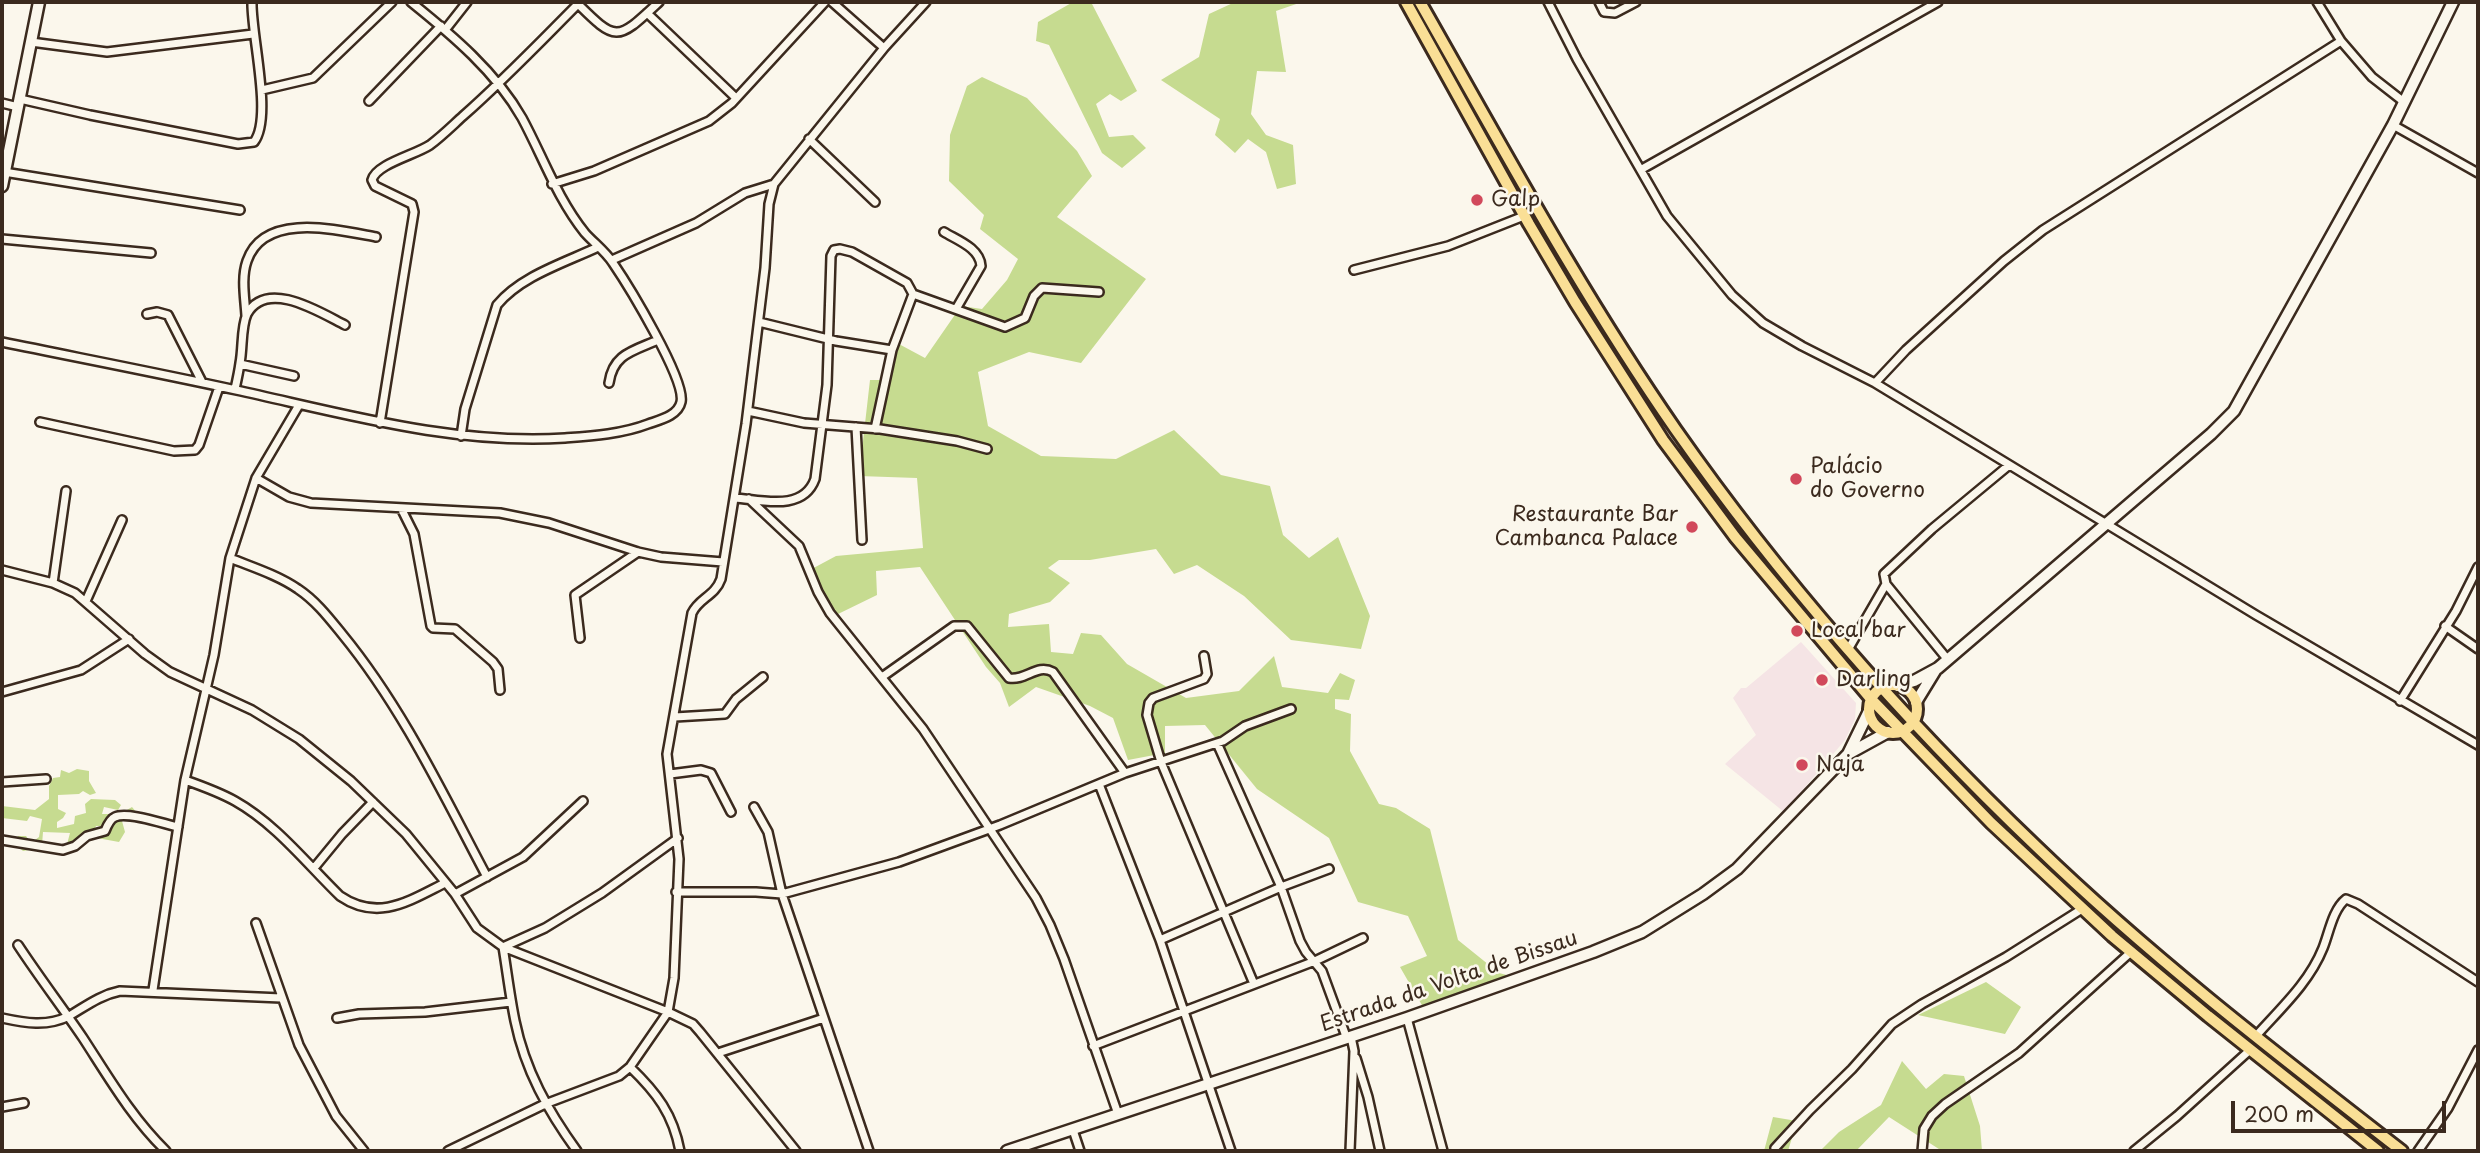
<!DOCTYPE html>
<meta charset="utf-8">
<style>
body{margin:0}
#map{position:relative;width:2480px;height:1153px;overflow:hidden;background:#fbf7ec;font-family:"Playpen Sans",sans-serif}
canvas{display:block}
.frame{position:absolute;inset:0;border:4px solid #3b2a1e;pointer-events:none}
.scale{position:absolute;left:2231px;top:1101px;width:215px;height:32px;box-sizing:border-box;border:4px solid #3b2a1e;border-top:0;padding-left:9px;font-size:21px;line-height:24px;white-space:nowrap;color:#3b2a1e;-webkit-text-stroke:5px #fbf7ec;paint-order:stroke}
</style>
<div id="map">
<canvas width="2480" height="1153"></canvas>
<div class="frame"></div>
<div class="scale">200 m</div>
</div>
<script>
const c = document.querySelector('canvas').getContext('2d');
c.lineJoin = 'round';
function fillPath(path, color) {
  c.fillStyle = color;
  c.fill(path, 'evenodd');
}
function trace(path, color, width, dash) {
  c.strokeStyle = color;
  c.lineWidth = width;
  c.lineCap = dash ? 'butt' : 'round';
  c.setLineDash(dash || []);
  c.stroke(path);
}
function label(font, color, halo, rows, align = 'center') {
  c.font = font + ' "Playpen Sans",sans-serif';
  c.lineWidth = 5;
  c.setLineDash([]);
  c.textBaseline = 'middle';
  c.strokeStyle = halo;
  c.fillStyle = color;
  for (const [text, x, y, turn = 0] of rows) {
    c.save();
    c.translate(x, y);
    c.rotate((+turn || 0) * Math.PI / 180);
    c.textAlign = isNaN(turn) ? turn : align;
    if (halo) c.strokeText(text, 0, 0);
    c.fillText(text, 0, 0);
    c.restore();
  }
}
fillPath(new Path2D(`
 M 1801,642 L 1856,703 L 1855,719 L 1845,740 L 1784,812 L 1725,764 L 1756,735 L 1733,698 L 1741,688 L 1746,688 Z`), '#f5e4e5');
fillPath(new Path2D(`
 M 1073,2 L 1091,2 L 1137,91 L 1121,101 L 1110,94 L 1096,104 L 1109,137 L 1133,135 L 1146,148 L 1122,168 L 1102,153 L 1049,45 L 1036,41 L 1038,22 Z
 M 1235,2 L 1302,2 L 1276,11 L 1286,72 L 1257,71 L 1251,114 L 1266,135 L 1293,145 L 1296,184 L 1277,189 L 1266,152 L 1248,139 L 1235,153 L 1215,135 L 1220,119 L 1161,80 L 1199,57 L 1209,14 Z
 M 982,77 L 1027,98 L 1077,151 L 1092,176 L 1057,217 L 1146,279 L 1081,363 L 1029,352 L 978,372 L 988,426 L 1041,456 L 1116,459 L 1174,430 L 1221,475 L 1270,486 L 1283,535 L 1309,558 L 1338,537 L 1370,616 L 1361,649 L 1291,640 L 1244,596 L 1197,565 L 1174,574 L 1156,549 L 1090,560 L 1059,560 L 1048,568 L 1070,583 L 1050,602 L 1009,614 L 1008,627 L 1049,624 L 1051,652 L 1073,654 L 1081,633 L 1101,635 L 1127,664 L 1186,698 L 1239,691 L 1274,656 L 1282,687 L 1328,693 L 1340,673 L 1355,680 L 1349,700 L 1335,699 L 1335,709 L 1351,714 L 1350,751 L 1379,804 L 1396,808 L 1430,829 L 1458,940 L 1499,973 L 1514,977 L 1423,1007 L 1400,967 L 1427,956 L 1408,916 L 1358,902 L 1329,838 L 1257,789 L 1205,725 L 1165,726 L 1165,753 L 1128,760 L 1113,718 L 1090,706 L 1036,687 L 1009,707 L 1000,683 L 986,667 L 920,567 L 876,571 L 877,595 L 836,615 L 808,571 L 836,556 L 923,548 L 917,478 L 859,476 L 870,380 L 887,380 L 897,343 L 925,358 L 961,306 L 982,309 L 1007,280 L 1018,259 L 980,229 L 984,215 L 949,181 L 950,135 L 967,86 Z
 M 77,769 L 89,771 L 89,781 L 96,793 L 90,795 L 83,791 L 79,794 L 58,795 L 58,809 L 66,813 L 63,818 L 57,822 L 57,828 L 74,824 L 75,816 L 86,813 L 85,804 L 91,799 L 115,800 L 121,805 L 118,810 L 104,807 L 102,814 L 120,814 L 132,807 L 137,813 L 133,819 L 122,821 L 125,832 L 119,842 L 97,838 L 99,835 L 104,835 L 106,830 L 102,826 L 96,826 L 92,835 L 66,848 L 70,833 L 43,832 L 42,845 L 36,849 L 23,851 L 14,843 L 18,836 L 26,836 L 31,843 L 39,837 L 42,819 L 30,816 L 27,821 L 2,818 L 2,806 L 35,810 L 49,799 L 49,786 L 53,778 L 60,777 L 61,770 L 69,773 Z
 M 1986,982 L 2021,1007 L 2005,1034 L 1918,1015 Z
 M 1902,1061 L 1926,1089 L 1944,1074 L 1964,1076 L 1980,1126 L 1982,1151 L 1942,1151 L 1889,1117 L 1856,1151 L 1814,1151 L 1821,1150 L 1839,1132 L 1881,1105 Z
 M 1773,1117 L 1797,1121 L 1788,1151 L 1764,1151 Z`), '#c6db90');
const street = new Path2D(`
 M 576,2 C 617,43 617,41 659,2
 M 832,2 L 884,48
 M 1548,2 L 1577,59 L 1667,216 L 1732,295 L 1763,323 L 1802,346 L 1875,383 L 2256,615 L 2478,745
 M 1599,2 L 1604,12 L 1615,13 L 1636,2
 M 647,13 L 736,98
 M 445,30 L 467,2
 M 2341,41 L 2372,77 L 2404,102
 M 31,42 L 107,52 L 253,34
 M 262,90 L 313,78 L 392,2
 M 20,99 L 90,115 L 238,144 L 254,142 C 273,117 251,35 252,2
 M 369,101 L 441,26
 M 2,103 L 18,107
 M 2393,125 L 2478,173
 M 809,139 L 875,202
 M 1642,169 L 1938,2
 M 4,172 L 240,210
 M 552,184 L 594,171 L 709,121 L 732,103 L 825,2
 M 944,232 C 957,240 980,248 981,266 L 956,309
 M 2,239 L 151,253
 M 612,260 L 696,223 L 745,193 L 774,184
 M 1354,270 L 1448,246 L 1524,216
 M 147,314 L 157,312 L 168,315 L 202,382
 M 246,316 C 245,298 241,278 247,261 C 264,211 338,230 376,237
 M 759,322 L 836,341 L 892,350 L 875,429
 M 2,342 C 80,358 158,373 236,390 C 346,414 452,445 565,438 C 592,436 622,434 648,424 C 659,420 678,416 681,402 C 686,380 628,285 613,263 C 606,252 594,243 585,233 C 557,198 543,157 522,118 C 496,72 452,35 411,2
 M 892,350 L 913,294
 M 240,364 L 294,376
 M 609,383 C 613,354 633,351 658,340
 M 1875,383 L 1906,350 L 2004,261 L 2043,230 L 2341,41 L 2317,2
 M 235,389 C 237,380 239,371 240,363 C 243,348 241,327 247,314 C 267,278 321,313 345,325
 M 748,411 L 804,423 L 880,429 L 957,441 L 987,449
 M 40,422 L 174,451 L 195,450 L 199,445 L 219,387
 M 380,423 L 414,212 L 412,204 L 375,186 L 372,180 C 376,164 415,155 430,145 C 442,136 452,126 463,116 C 504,80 542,40 580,2
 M 856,427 L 862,540
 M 461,436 L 465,409 L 497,305 C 521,276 564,263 598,247
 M 256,478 L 289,497 L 311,503 L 500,513 L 549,523 L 638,552 L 661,557 L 723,562
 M 735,498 C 762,500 803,512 815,479 L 827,385 L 831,256 L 834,250 L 840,249 L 852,252 L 907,283 L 913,294 L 1005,327 L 1025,318 L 1034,296 L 1042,288 L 1099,292
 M 749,499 L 799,546 L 818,592 L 830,613 L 923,729 L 1036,898 L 1050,925 L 1064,959 L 1118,1114
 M 402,510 L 414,534 L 431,626 L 433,628 L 455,629 L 493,662 L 498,669 L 500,690
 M 230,558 C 252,567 278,575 298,589 C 316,601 329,618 342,634 C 402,707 443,794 487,877
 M 2,570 L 53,583 L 75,593 L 145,654 L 170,672 L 252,710 L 299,739 L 351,781 L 406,834 L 455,894 L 477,928 L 503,947 L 668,1012 L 693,1024 L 700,1032 L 796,1151
 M 53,583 L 66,491
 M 86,601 L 122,520
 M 2445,626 L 2478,649
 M 580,638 L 575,595 L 638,552
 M 1849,648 L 1886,584
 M 1204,656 L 1207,674 L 1204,679 L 1153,698 L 1149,703 L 1147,715 L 1161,762 L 1254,984
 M 1948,660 L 1886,584 L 1884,574 L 1932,529 L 2008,466
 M 882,677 L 954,626 L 967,626 L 1009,678 C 1026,681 1037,663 1053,672 L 1125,773
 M 2,692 L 81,670 L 129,639
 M 2400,701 L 2456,611 L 2478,567
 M 675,717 L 725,714 L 736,699 L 763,677
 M 1217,743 L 1281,887 L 1300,941 L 1306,952 L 1322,971 L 1347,1039
 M 670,774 L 701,770 L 711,773 L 731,812
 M 185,780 C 202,786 219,792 235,801 C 276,824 307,864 340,896 C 378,922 409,901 445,883
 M 2,782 L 46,779
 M 1099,784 L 1160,940 L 1231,1151
 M 754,807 L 768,832 L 782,894 L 869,1151
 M 2,840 L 63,850 L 75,846 L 87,836 L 105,831 C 107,826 110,819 115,817 C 127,811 164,824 178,827
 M 314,868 L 342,834 L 373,802
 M 676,892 L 756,892 L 782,894 L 899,862 L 1000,825 L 1125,773 L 1223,741 L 1245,726 L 1291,709
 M 455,894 L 523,857 L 583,801
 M 256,923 L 299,1045 L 336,1116 L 364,1151
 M 1160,940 L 1281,887 L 1329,869
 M 18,945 C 39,977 62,1007 83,1038 C 109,1078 132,1118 166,1151
 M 153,990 L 185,780 L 214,655 L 230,558 L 256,478 L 299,405
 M 2,1018 C 25,1023 47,1027 69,1016 C 86,1006 100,995 120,991 L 281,998
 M 337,1018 L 359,1014 L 425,1012 L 511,1002
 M 1407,1018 L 1443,1151
 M 2256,1036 C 2280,1009 2309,983 2323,948 C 2329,933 2333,909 2346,899 L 2358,904 L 2478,982
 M 1093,1046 L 1315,961 L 1363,938
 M 718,1053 L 824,1018
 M 1356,1058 L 1368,1097 L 1380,1151
 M 630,1067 C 657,1093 673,1114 680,1151
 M 2,1107 L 24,1103
 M 1073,1130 L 1080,1151
 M 1775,1148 L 1810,1110 L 1852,1069 L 1892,1024 L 1922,1004 L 2006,957 L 2082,909
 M 448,1151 L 545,1104 L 619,1076 L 630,1067 L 668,1012 L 674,978 L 679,859 L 667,754 L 692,613 C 699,598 715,596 721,579 L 746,424 L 765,268 L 769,204 L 774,184 L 884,48 L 926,2
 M 577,1151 C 548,1111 525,1070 515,1021 C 510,997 507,971 503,947 L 545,928 L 602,893 L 678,838
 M 1350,1151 L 1354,1051 L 1351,1037
 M 1922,1151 L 1924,1129 L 1932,1116 L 1945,1104 L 2019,1053 L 2131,952
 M 2134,1151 L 2177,1116 L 2250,1050
 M 2418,1151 L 2448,1108 L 2478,1050`);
const secondary = new Path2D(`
 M 2,186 L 39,2
 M 1898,686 L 1914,681 L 1938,668 L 2211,434 L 2234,411 L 2393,125 L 2453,2
 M 1916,702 L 1935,671
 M 1848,754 L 1888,732
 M 1007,1151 L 1407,1018 L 1593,952 L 1642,932 L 1703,894 L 1737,869 L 1848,754 L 1869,711`);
const primary = new Path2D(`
 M 1406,2 L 1529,224 L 1575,302 L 1663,440 L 1735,537 L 1871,699 L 1991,823 L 2112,936 L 2208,1016 L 2378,1151
 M 1420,2 C 1502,146 1581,293 1676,430 C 1781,580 1904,720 2037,847 C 2151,957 2277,1054 2402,1151
 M1869 709a24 24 0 1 1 48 0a24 24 0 1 1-48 0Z`);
trace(street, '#3b2a1e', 12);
trace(secondary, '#3b2a1e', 15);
trace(primary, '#3b2a1e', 16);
trace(street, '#fbf7ec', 7);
trace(secondary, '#fbf7ec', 10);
trace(primary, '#fadf96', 10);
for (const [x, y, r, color] of [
 [1477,200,7,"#d1495b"],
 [1796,479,7,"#d1495b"],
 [1692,527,7,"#d1495b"],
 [1797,631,7,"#d1495b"],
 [1822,680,7,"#d1495b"],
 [1802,765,7,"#d1495b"]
]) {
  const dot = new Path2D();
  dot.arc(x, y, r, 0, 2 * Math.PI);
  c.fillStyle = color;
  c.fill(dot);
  trace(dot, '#fbf7ec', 2.5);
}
label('21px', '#3b2a1e', '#fbf7ec', [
 ["Galp",1491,200],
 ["Palácio",1810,467],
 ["do Governo",1810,491],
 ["Restaurante Bar",1678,515,"right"],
 ["Cambanca Palace",1678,539,"right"],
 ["Local bar",1811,631],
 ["Darling",1836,680],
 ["Naja",1816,765]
], 'left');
label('21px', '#3b2a1e', '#fbf7ec', [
 ["Estrada da Volta de Bissau",1449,982,-19]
]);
</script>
